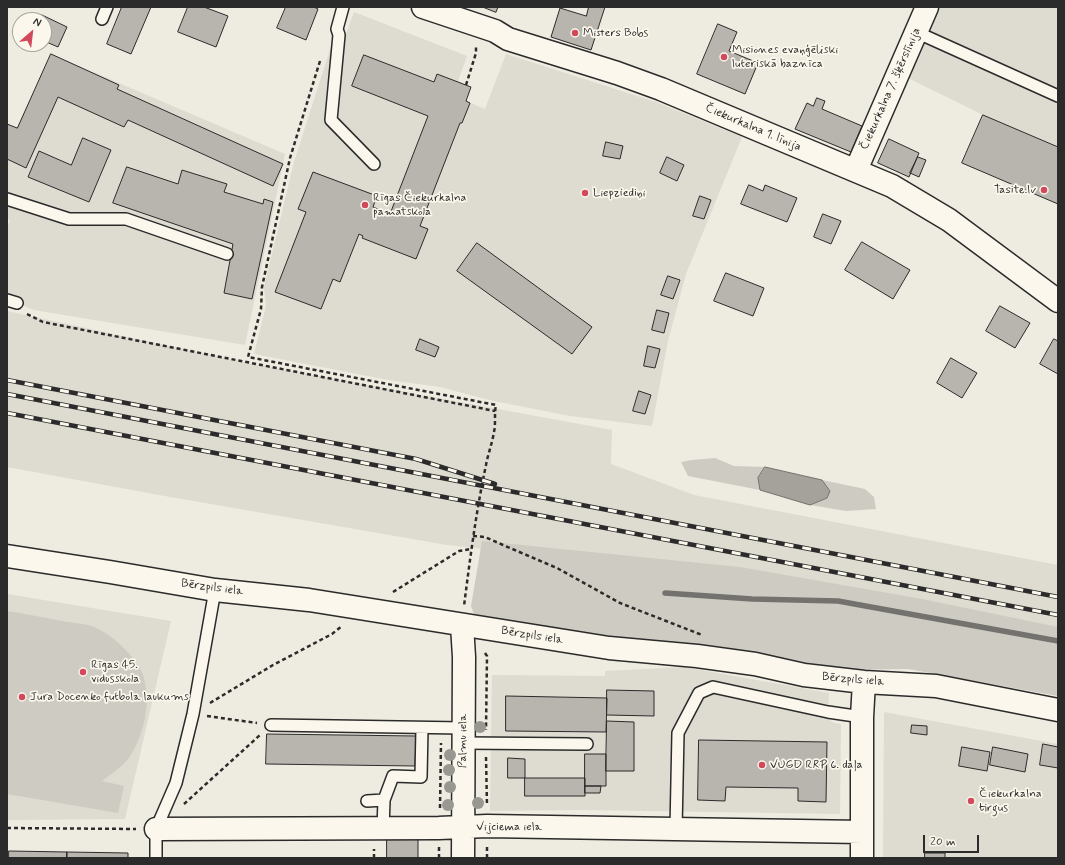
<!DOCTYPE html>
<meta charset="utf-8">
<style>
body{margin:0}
#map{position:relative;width:1065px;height:865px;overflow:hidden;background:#eeebe0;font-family:Mynerve,sans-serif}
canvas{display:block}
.frame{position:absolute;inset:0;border:8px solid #2b2b2b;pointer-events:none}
.north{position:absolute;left:12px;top:12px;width:40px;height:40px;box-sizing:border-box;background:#fbf7ec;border:1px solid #a8a59f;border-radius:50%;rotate:28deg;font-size:11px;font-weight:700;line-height:16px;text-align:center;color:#2b2b2b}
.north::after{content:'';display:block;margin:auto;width:14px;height:18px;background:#d1495b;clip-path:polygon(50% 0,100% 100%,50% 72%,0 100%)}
.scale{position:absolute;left:923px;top:835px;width:56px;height:18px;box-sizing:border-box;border:2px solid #2b2b2b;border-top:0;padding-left:5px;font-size:12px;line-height:14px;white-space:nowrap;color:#2b2b2b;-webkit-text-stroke:3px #fbf7ec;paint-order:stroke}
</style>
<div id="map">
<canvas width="1065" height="865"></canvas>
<div class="frame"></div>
<div class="north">N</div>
<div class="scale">20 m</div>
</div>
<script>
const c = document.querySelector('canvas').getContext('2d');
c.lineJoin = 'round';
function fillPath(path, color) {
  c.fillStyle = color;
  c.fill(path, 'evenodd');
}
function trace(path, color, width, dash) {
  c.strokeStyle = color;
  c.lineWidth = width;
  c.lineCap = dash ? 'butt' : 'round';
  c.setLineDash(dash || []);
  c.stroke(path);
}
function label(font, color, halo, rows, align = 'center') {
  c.font = font + ' Mynerve,sans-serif';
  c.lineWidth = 3.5;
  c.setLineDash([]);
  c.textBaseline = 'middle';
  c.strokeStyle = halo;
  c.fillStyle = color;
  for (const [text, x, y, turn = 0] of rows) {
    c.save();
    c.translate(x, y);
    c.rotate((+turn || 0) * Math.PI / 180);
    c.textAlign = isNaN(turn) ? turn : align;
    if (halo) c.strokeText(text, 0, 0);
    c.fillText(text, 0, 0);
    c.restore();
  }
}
fillPath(new Path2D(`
 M 940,7 L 1058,7 L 1058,147 L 983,115 L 908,78 Z
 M 354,12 L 467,56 L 458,81 L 471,87 L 466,101 L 485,109 L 506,54 L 656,102 L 742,137 L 686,274 L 668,341 L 652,426 L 570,416 L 489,400 L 440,387 L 388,380 L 254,354 L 266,306 L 264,287 L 294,162 L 334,37 L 346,34 Z
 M 51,54 L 285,154 L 245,345 L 34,310 L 7,299 L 7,228 L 10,220 L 7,218 L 7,124 L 17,128 Z
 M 7,311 L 248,363 L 612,430 L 611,464 L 694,495 L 1058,565 L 1058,628 L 832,586 L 447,545 L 159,495 L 7,467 Z
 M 7,594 L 171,621 L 125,819 L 7,820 Z
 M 684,667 L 829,693 L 828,719 L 834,723 L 841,724 L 840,814 L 582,810 L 490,811 L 492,675 L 605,676 L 605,671 Z
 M 884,712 L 1058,744 L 1058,858 L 883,858 Z`), '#dedbd1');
fillPath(new Path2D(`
 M 715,458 L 734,466 L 765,467 L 758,478 L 760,490 L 688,476 L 681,462 L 692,460 Z
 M 822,480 L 865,489 L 874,497 L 876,509 L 846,511 L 810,505 L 827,498 L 830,491 Z
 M 482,541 L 740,567 L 922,599 L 1058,627 L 1058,696 L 908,669 L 836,670 L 630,641 L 475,617 L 471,606 Z
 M 7,611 C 27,614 47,618 67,622 C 76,623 86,624 94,627 C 112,634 136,657 143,675 C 152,702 144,737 128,759 C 121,768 111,774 102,781 L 124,786 L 118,813 L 7,794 Z`), '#cecbc2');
const water = new Path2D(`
 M 765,467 L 822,480 L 830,491 L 827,498 L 810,505 L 760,490 L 758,478 Z`);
fillPath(water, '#a4a29a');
trace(water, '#74726e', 1);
trace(new Path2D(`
 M 665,593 L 752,599 L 838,601 L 1058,641`), '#74726e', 5.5);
const building = new Path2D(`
 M 122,7 L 151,7 L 131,54 L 107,44 Z
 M 188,7 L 204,7 L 228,16 L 216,47 L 178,32 Z
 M 286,7 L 314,7 L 318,9 L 306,40 L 277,28 Z
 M 483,7 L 498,7 L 496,12 Z
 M 589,7 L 605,7 L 591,50 L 551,37 L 560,8 L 586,16 Z
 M 42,15 L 67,27 L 58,47 L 44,41 L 44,20 L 40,20 Z
 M 718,24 L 737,32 L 729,51 L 758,63 L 745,94 L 697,74 Z
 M 51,54 L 119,85 L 117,89 L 283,164 L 273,186 L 128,120 L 124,127 L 58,97 L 26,168 L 7,159 L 7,124 L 17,128 Z
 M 364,55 L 434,82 L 437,74 L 471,87 L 466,101 L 470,103 L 462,123 L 460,123 L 420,226 L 428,229 L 416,259 L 362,238 L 363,236 L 359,234 L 340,282 L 333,279 L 321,309 L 275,292 L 306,212 L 298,209 L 313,172 L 377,196 L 373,207 L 390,214 L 428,116 L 352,86 Z
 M 817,98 L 825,101 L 822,109 L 862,126 L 851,152 L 795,129 L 807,103 L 813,106 Z
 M 983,115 L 1058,147 L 1058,204 L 962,163 Z
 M 83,138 L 111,150 L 89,202 L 28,177 L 39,151 L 71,165 Z
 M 889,139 L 919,153 L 909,177 L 878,163 Z
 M 606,142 L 623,146 L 620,159 L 603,156 Z
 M 667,157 L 684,165 L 677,181 L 660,173 Z
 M 918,157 L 926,160 L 919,177 L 910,173 Z
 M 127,167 L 178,184 L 182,170 L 227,184 L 224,192 L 263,204 L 264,199 L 273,202 L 252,299 L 224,293 L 233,244 L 113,203 Z
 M 749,185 L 763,191 L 765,185 L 797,198 L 787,222 L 741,204 Z
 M 700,196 L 711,200 L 704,219 L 693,216 Z
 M 823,214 L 841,221 L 831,244 L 814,237 Z
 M 862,242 L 910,270 L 893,299 L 845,270 Z
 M 477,243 L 592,327 L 572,354 L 457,271 Z
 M 726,273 L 764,288 L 753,316 L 714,301 Z
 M 668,276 L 680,280 L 673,299 L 661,295 Z
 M 1000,306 L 1030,323 L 1015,348 L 986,331 Z
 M 657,310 L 669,313 L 664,333 L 652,330 Z
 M 420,339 L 439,347 L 435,357 L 416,350 Z
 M 1054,339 L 1058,341 L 1058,374 L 1040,364 Z
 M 648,346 L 660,349 L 655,368 L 644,366 Z
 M 951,358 L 977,373 L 962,398 L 937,383 Z
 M 639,391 L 651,395 L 645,414 L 633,411 Z
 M 607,690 L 654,691 L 654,716 L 607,715 Z
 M 506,696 L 607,698 L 606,732 L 506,731 Z
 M 607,721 L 634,722 L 634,771 L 606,771 Z
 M 912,725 L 927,726 L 927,735 L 911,733 Z
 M 267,734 L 416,736 L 415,766 L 266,764 Z
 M 699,740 L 827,742 L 826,802 L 798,801 L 798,788 L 726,787 L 725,801 L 698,800 Z
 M 1043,744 L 1058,747 L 1058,768 L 1040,765 Z
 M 962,747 L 990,752 L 987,771 L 959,766 Z
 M 993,747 L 1028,754 L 1025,772 L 990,765 Z
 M 585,754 L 606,754 L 606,786 L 585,786 Z
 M 508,758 L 525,759 L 525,778 L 508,778 Z
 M 525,778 L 585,778 L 585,796 L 525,796 Z
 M 585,786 L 601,786 L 600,793 L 585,793 Z
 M 387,838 L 418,838 L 418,858 L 387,858 Z
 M 9,851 L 67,852 L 67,858 L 9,858 Z
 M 67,852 L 128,853 L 128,858 L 67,858 Z
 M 925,853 L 945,853 L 945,858 L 925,858 Z`);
fillPath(building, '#b8b5ae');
trace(building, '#2b2b2b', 1);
const service = new Path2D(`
 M 343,7 L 337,29 L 339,35 L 331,120 L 374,164
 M 102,19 L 107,7
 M 916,32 L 1058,96
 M 7,199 L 69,219 L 126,219 L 227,254
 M 7,300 L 17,303
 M 271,725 L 463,728
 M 463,743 L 587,744
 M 367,801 L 384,800
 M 383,829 L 384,800 L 393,776 L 421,777 L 422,728
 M 676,829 L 678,733 L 699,693 L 713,687 L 828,712 L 862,717
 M 156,858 L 156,829 L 176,783 L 193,714 L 215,590`);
const minor = new Path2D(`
 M 856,170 L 927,7
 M 7,556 L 110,572 L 215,590 L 309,600 L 609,648 L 697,656 L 755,664 L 804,675 L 864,682 L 936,686 L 1058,710
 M 462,625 L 464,657 L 463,858
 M 156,829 L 439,828 L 487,826 L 862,832
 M 862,858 L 862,717 L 864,682`);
const tertiary = new Path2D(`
 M 423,7 L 495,31 L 508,39 L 617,73 L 661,89 L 892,186 L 949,220 L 1058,301`);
trace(service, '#2b2b2b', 14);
trace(minor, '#2b2b2b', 25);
trace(tertiary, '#2b2b2b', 25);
trace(new Path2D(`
 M 320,61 L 290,158 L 262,287 L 261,309 L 248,357 L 496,405 C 494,414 496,423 494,432 C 492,444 488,454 486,465 C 476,512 470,559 464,606
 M 466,85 L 476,53 L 476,45
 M 27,314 L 43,322 L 495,411
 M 473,536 L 485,537 L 503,545 L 557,568 L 620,603 L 702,635
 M 393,592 L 459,551 L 471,549
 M 485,653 L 487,656 L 486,730
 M 210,703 L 273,665 L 332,634 L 342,626
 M 207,716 L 257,723
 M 486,757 L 487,806
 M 184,804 L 260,735
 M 440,808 L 441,743
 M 7,828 L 136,829
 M 374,858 L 374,849
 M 439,858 L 439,847
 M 487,858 L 487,847`), '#2b2b2b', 2.5, [4, 3]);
trace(service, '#fbf7ec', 11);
trace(minor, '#fbf7ec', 22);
trace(tertiary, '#fbf7ec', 22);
const rail = new Path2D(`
 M 7,380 L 416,459 L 495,484
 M 7,394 L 1058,597
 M 7,413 L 1058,615`);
trace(rail, '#2b2b2b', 4.5);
trace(rail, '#fbf7ec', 3, [9]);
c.fillStyle = '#999791';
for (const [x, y] of [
 [480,727],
 [450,755],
 [449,770],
 [450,787],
 [478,803],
 [448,805]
]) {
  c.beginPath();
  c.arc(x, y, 6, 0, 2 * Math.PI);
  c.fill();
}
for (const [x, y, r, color] of [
 [575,33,4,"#d1495b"],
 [724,57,4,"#d1495b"],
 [1044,190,4,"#d1495b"],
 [585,193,4,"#d1495b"],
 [365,205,4,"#d1495b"],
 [83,672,4,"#d1495b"],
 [22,697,4,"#d1495b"],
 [762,765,4,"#d1495b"],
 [971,801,4,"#d1495b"]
]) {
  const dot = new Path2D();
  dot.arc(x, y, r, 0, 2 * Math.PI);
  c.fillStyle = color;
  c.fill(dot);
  trace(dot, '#fbf7ec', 1.5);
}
label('12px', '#2b2b2b', '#fbf7ec', [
 ["Misters Bobs",583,33],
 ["Misiones evaņģēliski",732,50],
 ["luteriskā baznīca",732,64],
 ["Tasite.lv",1036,190,"right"],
 ["Liepziediņi",593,193],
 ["Rīgas Čiekurkalna",373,198],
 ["pamatskola",373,212],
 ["Rīgas 45.",91,665],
 ["vidusskola",91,679],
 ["Jura Docenko futbola laukums",30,697],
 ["VUGD RRP 6. daļa",770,765],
 ["Čiekurkalna",979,794],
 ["tirgus",979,808]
], 'left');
label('12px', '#2b2b2b', '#fbf7ec', [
 ["Čiekurkalna 7. šķērslīnija",891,89,-66],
 ["Čiekurkalna 1. līnija",753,128,23],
 ["Bērzpils iela",212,588,8],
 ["Bērzpils iela",532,636,9],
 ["Bērzpils iela",853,680,5],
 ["Palmu iela",463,741,-90],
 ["Vijciema iela",509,827]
]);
</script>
